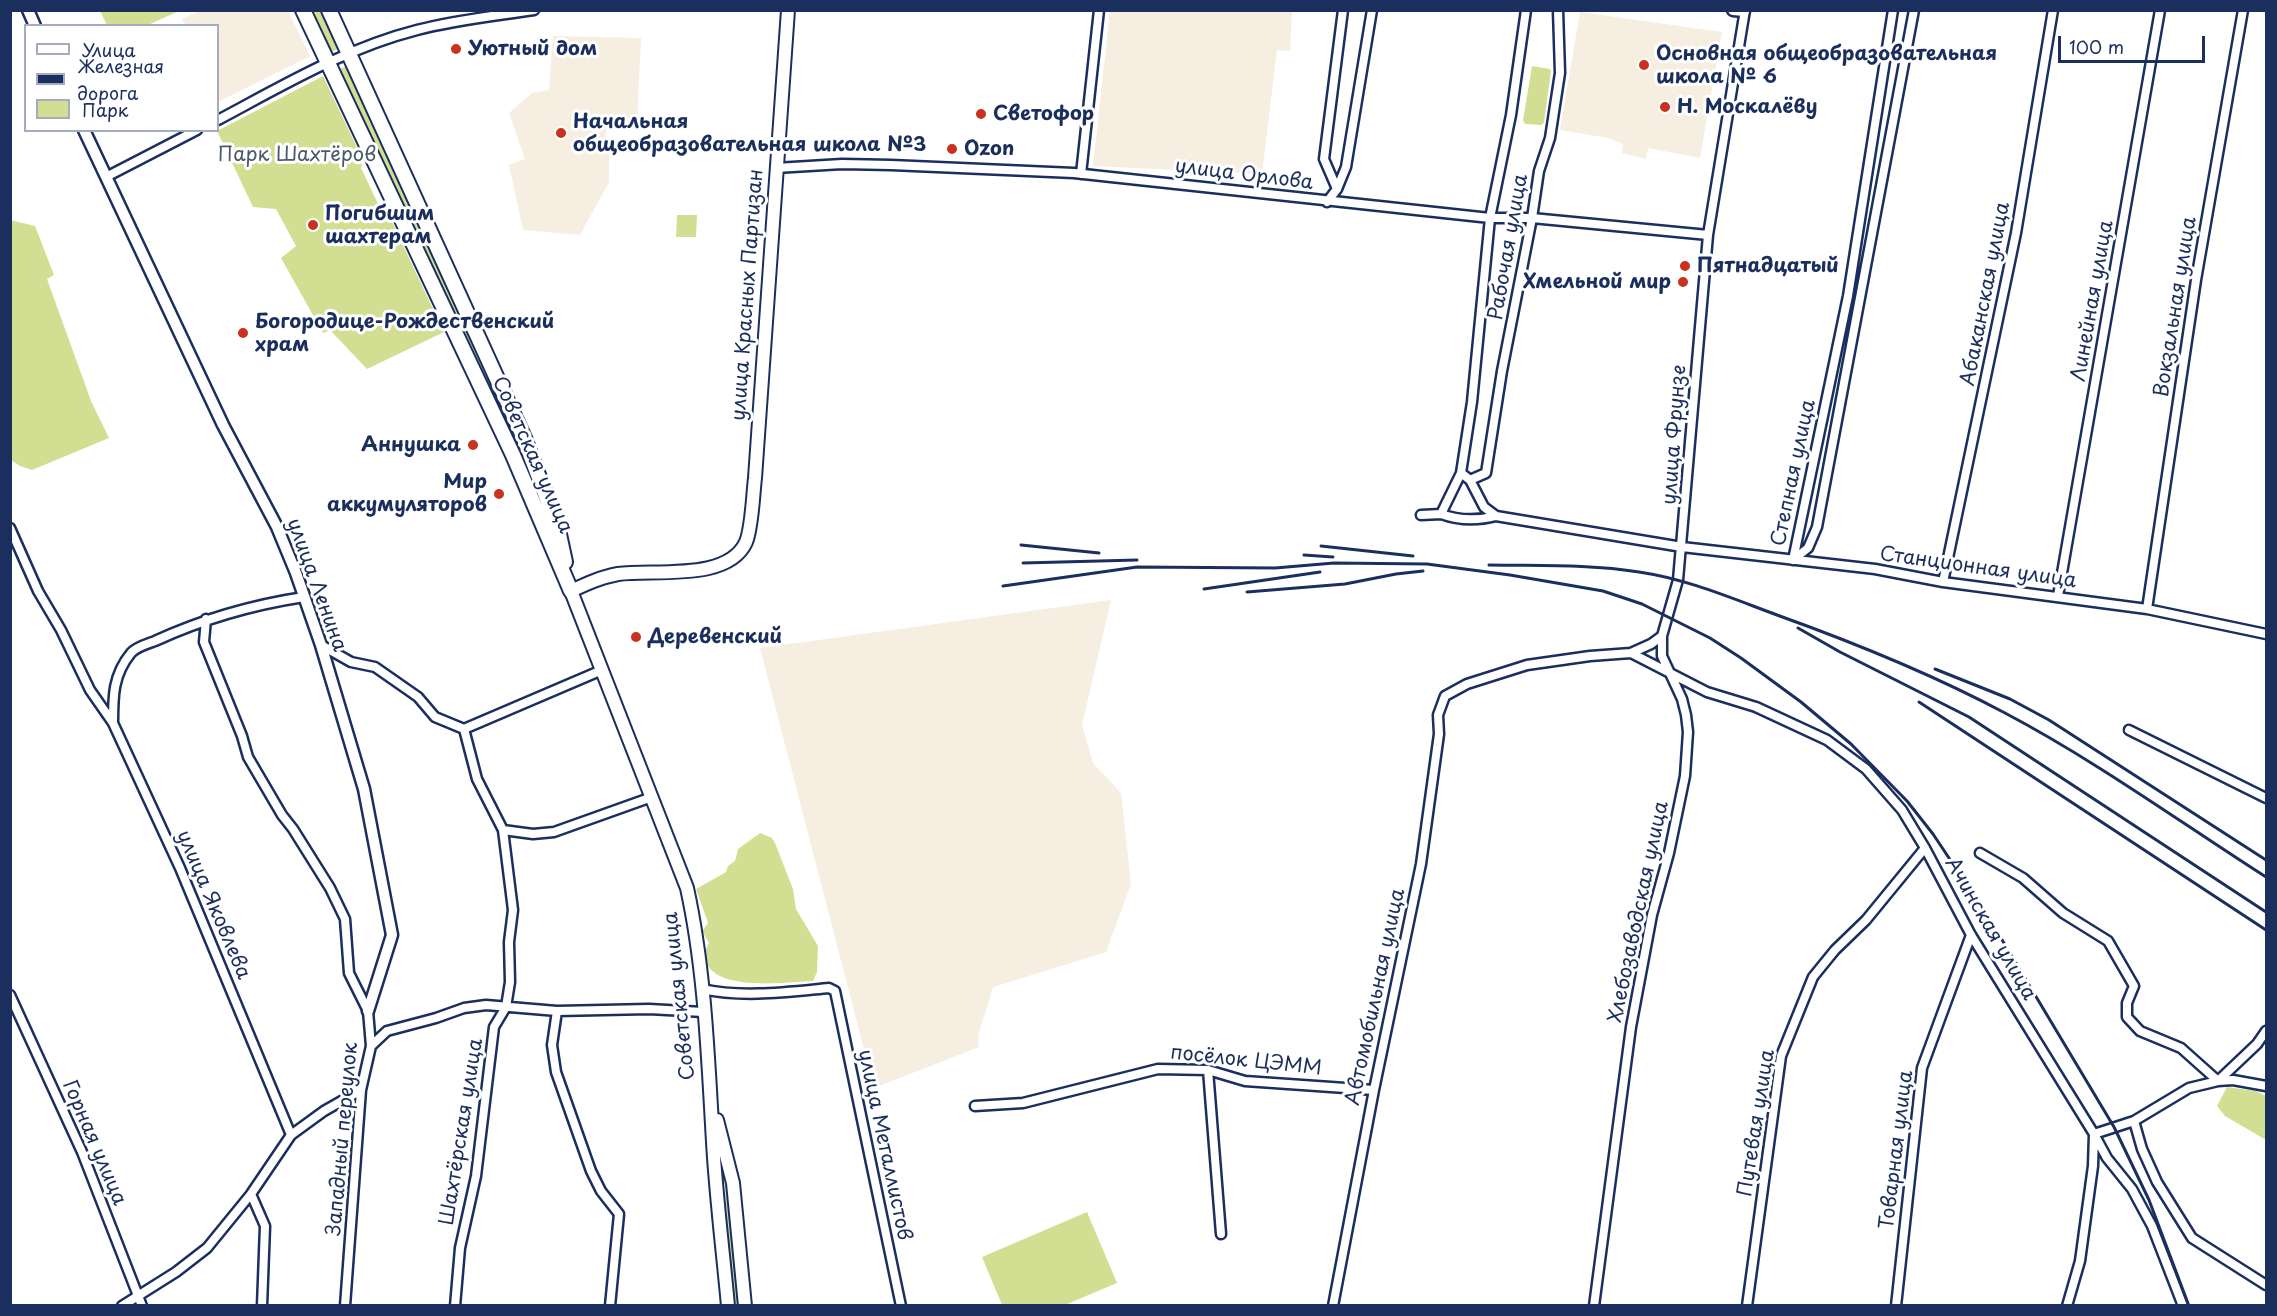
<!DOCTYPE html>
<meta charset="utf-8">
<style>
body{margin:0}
#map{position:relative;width:2277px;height:1316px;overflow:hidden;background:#fff;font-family:"Playpen Sans",sans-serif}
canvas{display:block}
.frame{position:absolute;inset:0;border:12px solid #1b2f5e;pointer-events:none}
.legend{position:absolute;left:24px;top:24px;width:195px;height:108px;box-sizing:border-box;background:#fff;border:2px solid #a4acbf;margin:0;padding:8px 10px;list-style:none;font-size:18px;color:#1b2f5e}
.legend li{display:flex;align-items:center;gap:12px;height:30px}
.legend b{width:30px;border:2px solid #a4acbf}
.scale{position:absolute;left:2058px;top:36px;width:147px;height:27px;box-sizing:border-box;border:3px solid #1b2f5e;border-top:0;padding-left:8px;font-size:18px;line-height:21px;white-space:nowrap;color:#1b2f5e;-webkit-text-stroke:4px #fff;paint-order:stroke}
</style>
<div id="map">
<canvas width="2277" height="1316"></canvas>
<div class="frame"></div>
<ul class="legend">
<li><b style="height:8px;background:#fff"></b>Улица</li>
<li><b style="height:8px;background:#1b2f5e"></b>Железная дорога</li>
<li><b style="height:16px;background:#d2df92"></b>Парк</li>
</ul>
<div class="scale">100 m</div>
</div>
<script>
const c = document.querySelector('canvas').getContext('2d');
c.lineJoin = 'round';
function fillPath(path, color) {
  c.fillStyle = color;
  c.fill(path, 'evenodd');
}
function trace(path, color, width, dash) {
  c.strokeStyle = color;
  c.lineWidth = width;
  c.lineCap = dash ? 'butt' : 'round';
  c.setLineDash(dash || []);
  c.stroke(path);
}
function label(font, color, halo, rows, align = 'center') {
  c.font = font + ' "Playpen Sans",sans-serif';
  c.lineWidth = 6;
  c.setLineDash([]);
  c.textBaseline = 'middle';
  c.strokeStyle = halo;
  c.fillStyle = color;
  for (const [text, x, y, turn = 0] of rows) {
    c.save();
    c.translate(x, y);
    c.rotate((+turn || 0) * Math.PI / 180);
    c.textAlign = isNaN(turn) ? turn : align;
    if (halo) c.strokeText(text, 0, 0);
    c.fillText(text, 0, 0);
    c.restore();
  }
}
fillPath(new Path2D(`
 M 199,11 L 288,11 L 310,56 L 218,102 L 218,26 L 185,25 L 182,19 Z
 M 1110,11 L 1292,11 L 1290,51 L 1277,50 L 1262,174 L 1093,166 Z
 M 1580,12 L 1722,32 L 1700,158 L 1648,148 L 1646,159 L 1622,153 L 1623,144 L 1608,138 L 1560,130 Z
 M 553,36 L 641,38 L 637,122 L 607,119 L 605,144 L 609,145 L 609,182 L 580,235 L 523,230 L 509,165 L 525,159 L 509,113 L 532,93 L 549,90 Z
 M 1111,600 L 1082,725 L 1093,763 L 1121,793 L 1131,884 L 1106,952 L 993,987 L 978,1036 L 979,1047 L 874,1088 L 760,648 Z`), '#f6eee0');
fillPath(new Path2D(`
 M 100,11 L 179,11 L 148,25 L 107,25 Z
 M 309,11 L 324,11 L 342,47 L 329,53 Z
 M 349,65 L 519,437 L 512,439 L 337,70 Z
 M 1532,66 L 1550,69 L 1551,71 L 1544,123 L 1541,125 L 1525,124 L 1523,120 Z
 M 323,76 L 363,160 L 361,168 L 384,216 L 392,222 L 444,332 L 367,369 L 330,330 L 323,333 L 281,258 L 296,246 L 276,209 L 253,207 L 217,131 Z
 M 677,215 L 697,215 L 696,237 L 676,237 Z
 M 10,220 L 35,226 L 54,275 L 47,279 L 91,401 L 109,438 L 32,470 L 20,466 L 11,460 Z
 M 760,833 L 772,838 L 775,843 L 793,889 L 796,909 L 818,946 L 817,972 L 813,981 C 788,982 724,991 708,966 C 706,963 705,957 704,953 L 709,943 L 702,931 L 708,923 L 696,889 L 726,872 L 728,866 L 735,861 L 738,849 Z
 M 2227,1087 L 2256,1091 L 2266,1096 L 2266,1140 L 2225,1116 L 2217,1106 Z
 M 724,1173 L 731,1211 L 738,1305 L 734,1305 L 732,1295 Z
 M 1087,1212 L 1117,1283 L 1065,1305 L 1002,1305 L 982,1257 Z`), '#d2df92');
const minor = new Path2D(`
 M 1558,10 L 1560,73 L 1550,138 L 1539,171 L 1532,218 L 1502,371 L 1486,473 L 1470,480 L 1484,507 L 1496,516 L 1682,547 L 1875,569 L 1943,582 L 2147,609 L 2266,634
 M 218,120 C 282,86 346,48 417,30 C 455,20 495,16 534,10
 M 776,168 L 842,164 L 891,165 L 1074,173 L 1490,218 L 1532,218 L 1708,235
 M 1081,174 L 1099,10
 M 106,177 L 197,130
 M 1337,189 L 1324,159 L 1343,10
 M 1327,202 L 1337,189 L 1346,167 L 1372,10
 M 1461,473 L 1441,514 C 1460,521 1477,521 1496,516
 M 1470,480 L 1461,473 L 1472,402 L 1490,218 L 1511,115 L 1526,10
 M 1421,515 L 1441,514
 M 10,528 L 38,591 L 61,630 L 90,690 L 113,723 L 180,868 L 291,1135 L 251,1194 L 265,1226 L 262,1306
 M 1793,560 L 1808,548 L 1817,527 L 1914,10
 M 1793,560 L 1848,296 L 1893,10
 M 1943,582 L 2016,233 L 2053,10
 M 2058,596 L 2160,10
 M 2147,609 L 2196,280 L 2243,10
 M 206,619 L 204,642 L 242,736 L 248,757 L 282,815 L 293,829 L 330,888 L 345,919 L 349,973 L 368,1011 L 371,1046 L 361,1090 L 345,1306
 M 321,645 L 351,662 L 375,667 L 418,697 L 435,717 L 464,729
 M 1631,653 L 1707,692 L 1756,707 L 1827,740 L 1866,769 L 1902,810 L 1925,848 L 1971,935 L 2094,1134 L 2107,1158 L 2132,1189 L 2152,1226 L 2183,1306
 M 113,723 C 113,696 113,675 131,653 C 136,647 147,644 155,641 C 203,619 251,605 304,597
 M 2129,730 L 2266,798
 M 503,830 L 533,834 L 554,832 L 652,797
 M 1980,853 L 2023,878 L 2063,913 L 2108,941 L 2134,986 L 2127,1003 L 2127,1017 L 2140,1031 L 2181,1048 L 2218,1081 L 2233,1080 L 2266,1086
 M 702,989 C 743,998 787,992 829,988 L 835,991 L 901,1306
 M 10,995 L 82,1152 L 142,1306
 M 557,1011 L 552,1045 L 556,1072 L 591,1171 L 601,1191 L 619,1214 L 610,1306
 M 371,1046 L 387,1031 L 436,1018 L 464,1008 L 486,1005 L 557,1011 L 649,1009 L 703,1012
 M 1208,1070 L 1221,1234
 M 975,1106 L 1023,1103 L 1158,1069 L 1208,1070 L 1245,1081 L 1374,1090
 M 2134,1121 L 2142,1149 L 2157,1182 L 2192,1238 L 2266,1285
 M 291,1135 L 324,1111 L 361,1090
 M 122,1306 L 176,1272 L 207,1248 L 251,1194
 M 455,1306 L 460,1248 L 476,1176 L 494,1027 L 506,1007 L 510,982 L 509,942 L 513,910 L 503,830 L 477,779 L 464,729 L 602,670
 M 1333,1306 L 1374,1090 L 1421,864 L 1439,734 L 1438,715 L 1445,696 L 1467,684 L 1527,665 L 1590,656 L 1631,653 L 1651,644 L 1662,636 L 1678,580 L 1708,235 L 1745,10
 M 1594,1306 L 1631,1027 L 1652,915 L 1669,853 L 1685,776 L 1688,732 L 1686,715 L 1682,699 L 1662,656 L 1662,636
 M 1747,1306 L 1781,1056 L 1813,977 L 1835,950 L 1866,920 L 1925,848
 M 1896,1306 L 1922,1068 L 1971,935
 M 2067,1306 L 2080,1261 L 2093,1166 L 2094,1134 L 2134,1121 L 2189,1088 L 2218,1081 L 2257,1044 L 2266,1031`);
const tertiary = new Path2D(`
 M 28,10 L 35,26
 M 1733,10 L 1744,11
 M 84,130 L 223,425 L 277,527 L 296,573 L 321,645 L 364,789 L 392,935 L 368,1011`);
const secondary = new Path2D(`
 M 717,1120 L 733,1183 L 745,1306
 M 728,1306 C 723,1251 716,1196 713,1142 C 708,1058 705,970 687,888 L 571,591 C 586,584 601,577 618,574 C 654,569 728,582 746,542 C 752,528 753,494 755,478 L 788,10`);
const primary = new Path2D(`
 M 303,10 L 513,455 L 571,591
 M 329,10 L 524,438 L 557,525 L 565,562`);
trace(minor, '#1b2f5e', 13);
trace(tertiary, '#1b2f5e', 15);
trace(secondary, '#1b2f5e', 16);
trace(primary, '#1b2f5e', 18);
trace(minor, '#fff', 8);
trace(tertiary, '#fff', 10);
trace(secondary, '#fff', 12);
trace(primary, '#fff', 14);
trace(new Path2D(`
 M 1021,545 L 1099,553
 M 1321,546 L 1413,556
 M 1304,555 L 1333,557
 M 1023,563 L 1137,560
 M 1489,565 C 1539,566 1590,564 1639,572 C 1687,579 1731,598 1777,615 C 1855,643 1932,674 2005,713 C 2096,761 2180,822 2266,877
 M 1003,586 L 1137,567 L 1275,568 L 1334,563 L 1427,564 L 1510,575 L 1603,591 L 1642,604 L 1710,638 L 1741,658 L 1801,702 L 1851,744 L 1907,801 L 1933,834 L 1989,918 L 2114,1127 L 2149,1200 L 2189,1306
 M 1204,589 L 1320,572
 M 1247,592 L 1345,584 L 1396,574 L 1423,571
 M 1798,628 L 1840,652 L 1969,717 L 2266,912
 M 1935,669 L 2010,699 L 2049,720 L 2266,860
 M 1919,702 L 2266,930`), '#1b2f5e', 3);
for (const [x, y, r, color] of [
 [456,49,6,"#c8321e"],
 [1644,65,6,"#c8321e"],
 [1665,107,6,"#c8321e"],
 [981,114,6,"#c8321e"],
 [561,133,6,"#c8321e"],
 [952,149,6,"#c8321e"],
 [313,225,6,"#c8321e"],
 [1685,266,6,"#c8321e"],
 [1683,282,6,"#c8321e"],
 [243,333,6,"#c8321e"],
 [473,445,6,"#c8321e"],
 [499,494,6,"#c8321e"],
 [636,637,6,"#c8321e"]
]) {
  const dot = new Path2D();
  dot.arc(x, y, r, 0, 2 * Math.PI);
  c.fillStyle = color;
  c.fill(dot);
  trace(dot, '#fff', 2);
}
label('bold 20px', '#1b2f5e', '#fff', [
 ["Уютный дом",468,49],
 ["Основная общеобразовательная",1656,54],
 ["школа № 6",1656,77],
 ["Н. Москалёву",1677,107],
 ["Светофор",993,114],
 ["Начальная",573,122],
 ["общеобразовательная школа №3",573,145],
 ["Ozon",964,149],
 ["Погибшим",325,214],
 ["шахтерам",325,237],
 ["Пятнадцатый",1697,266],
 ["Хмельной мир",1671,282,"right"],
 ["Богородице-Рождественский",255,322],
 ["храм",255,345],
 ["Аннушка",461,445,"right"],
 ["Мир",487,482,"right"],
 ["аккумуляторов",487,505,"right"],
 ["Деревенский",648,637]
], 'left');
label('20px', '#495b6b', '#fff', [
 ["Парк Шахтёров",297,155]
]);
label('20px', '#1b2f5e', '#fff', [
 ["улица Орлова",1244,175,7],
 ["Рабочая улица",1509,247,-80],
 ["Абаканская улица",1986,294,-79],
 ["улица Красных Партизан",748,295,-86],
 ["Линейная улица",2093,301,-80],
 ["Вокзальная улица",2176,307,-81],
 ["улица Фрунзе",1675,435,-86],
 ["Советская улица",532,455,66],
 ["Степная улица",1794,473,-78],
 ["Станционная улица",1978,568,8],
 ["улица Ленина",316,585,70],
 ["улица Яковлева",213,905,67],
 ["Хлебозаводская улица",1639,912,-78],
 ["Ачинская улица",1990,929,60],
 ["Советская улица",680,996,-96],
 ["Автомобильная улица",1376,997,-78],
 ["посёлок ЦЭММ",1246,1061,6],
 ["Путевая улица",1757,1123,-81],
 ["Шахтёрская улица",462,1132,-81],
 ["Западный переулок",343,1139,-85],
 ["Горная улица",94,1143,67],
 ["улица Металлистов",884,1145,78],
 ["Товарная улица",1897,1150,-83]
]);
</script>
